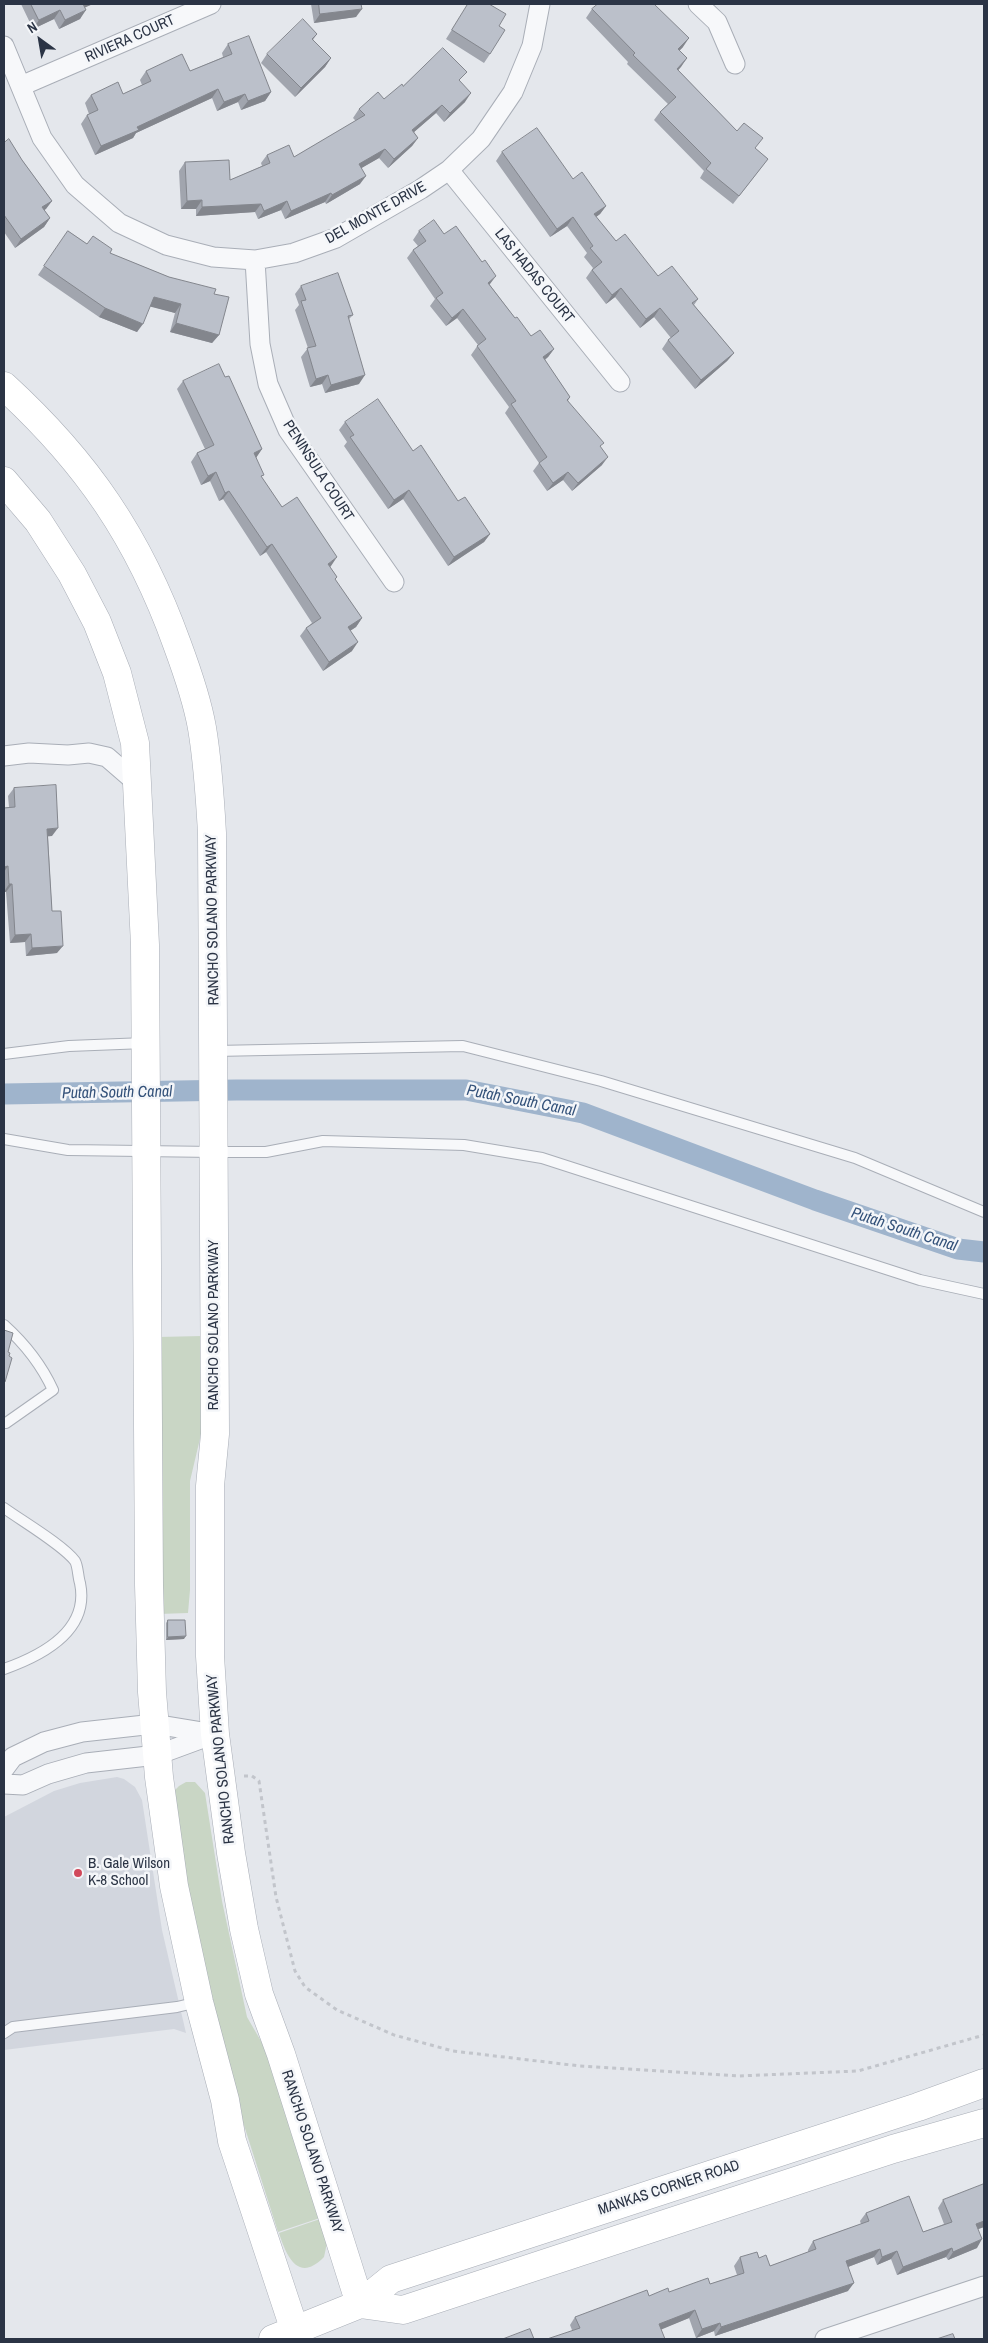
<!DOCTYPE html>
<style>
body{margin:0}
#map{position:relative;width:988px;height:2343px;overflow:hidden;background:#e4e7ec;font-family:"Archivo Narrow",sans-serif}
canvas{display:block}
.frame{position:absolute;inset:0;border:5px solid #2b3445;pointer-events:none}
.north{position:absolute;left:15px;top:15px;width:50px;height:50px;-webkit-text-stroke:4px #f4f6f9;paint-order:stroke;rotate:328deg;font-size:14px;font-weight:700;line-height:20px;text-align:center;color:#2b3445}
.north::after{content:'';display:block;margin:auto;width:18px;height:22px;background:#2b3445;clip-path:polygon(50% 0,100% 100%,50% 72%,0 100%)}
</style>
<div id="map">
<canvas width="988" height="2343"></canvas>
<div class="frame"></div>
<div class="north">N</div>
</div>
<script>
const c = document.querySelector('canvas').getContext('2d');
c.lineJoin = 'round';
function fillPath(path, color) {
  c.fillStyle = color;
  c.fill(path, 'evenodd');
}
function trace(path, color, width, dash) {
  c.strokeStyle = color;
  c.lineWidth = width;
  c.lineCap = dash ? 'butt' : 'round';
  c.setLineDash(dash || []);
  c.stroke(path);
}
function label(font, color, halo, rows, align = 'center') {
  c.font = font + ' "Archivo Narrow",sans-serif';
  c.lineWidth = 5;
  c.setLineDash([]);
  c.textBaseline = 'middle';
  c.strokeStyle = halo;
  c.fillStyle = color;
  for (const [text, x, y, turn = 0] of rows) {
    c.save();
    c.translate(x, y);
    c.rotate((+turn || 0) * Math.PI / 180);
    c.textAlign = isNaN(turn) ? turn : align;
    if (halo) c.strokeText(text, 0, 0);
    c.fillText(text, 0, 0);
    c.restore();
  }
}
fillPath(new Path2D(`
 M 117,1777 L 124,1779 L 135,1787 L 142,1800 L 162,1930 L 186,2033 L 174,2029 L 4,2050 L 4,1817 L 54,1791 L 80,1783 Z`), '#d2d6de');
fillPath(new Path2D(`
 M 202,1336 L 202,1430 L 190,1481 L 190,1590 L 188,1613 L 159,1614 L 158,1337 Z
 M 186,1782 L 195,1782 L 205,1793 L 222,1901 L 247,2017 L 265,2048 L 320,2218 L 278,2232 L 235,2097 L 190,1916 L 173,1792 L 179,1786 Z
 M 320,2219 L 327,2243 L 324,2257 C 298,2284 286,2255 279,2233 Z`), '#c9d6c5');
trace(new Path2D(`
 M 4,1094 L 236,1090 L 466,1090 L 583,1113 L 815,1200 L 958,1249 L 984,1252`), '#9fb4cc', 21);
const lane = new Path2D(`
 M 215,1051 L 463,1046 L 601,1081 L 855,1158 L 984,1212
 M 4,1054 L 69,1046 L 145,1043
 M 4,1139 L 68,1150 L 214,1152 L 266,1152 L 323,1141 L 464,1145 L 542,1158 L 920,1280 L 984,1294
 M 4,1325 C 24,1343 42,1366 53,1390 L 6,1423
 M 4,1508 C 22,1521 63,1545 75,1561 C 78,1566 78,1577 80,1583 C 90,1631 41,1656 4,1669
 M 4,2033 L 13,2027 L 177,2007 L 198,2002`);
const street = new Path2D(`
 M 698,4 L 717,22 L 735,64
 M 4,46 L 42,138 L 75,185 L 119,223 L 166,245 L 213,257 L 255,260 L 294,253 L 336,238 L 421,189 L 449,170 L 481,139 L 513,92 L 532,46 L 540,4
 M 21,86 L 211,4
 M 449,170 L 620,382
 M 255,260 L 260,344 L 268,384 L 288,430 L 394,582
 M 4,756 L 29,753 L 68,755 L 89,753 L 107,757 L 137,783
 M 4,1769 L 13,1757 L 44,1742 L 82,1732 L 154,1724 L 215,1734
 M 4,1784 L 23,1785 L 48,1774 L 86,1763 L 157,1755 L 214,1734
 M 825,2339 L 984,2286`);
const secondary = new Path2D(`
 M 4,386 C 87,462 139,538 177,644 C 187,671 197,699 202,728 C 208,763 210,798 212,833 L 215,1434 L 210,1486 L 210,1656 L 215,1734 L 231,1853 L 244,1929 L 259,1994 L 281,2054 L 360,2304
 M 4,481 L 38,521 L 72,574 L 97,622 L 117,673 L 135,743 L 145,945 L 149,1585 L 152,1692 L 159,1777 L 174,1886 L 199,2002 L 225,2100 L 232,2141 L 295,2331
 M 360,2304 L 403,2310 L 893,2149 L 984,2123
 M 273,2339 L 360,2304 L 391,2279 L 918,2107 L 984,2083`);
trace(lane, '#a9aeb7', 12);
trace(street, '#a9aeb7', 21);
trace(secondary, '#a9aeb7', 29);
trace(new Path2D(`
 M 244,1776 L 252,1776 L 259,1781 L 276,1897 L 295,1971 L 305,1987 L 337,2010 L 394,2035 L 453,2051 L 580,2066 L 738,2076 L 858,2071 L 984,2035`), '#c2c5cb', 3, [4, 4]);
trace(lane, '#f7f8fa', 10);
trace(street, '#f7f8fa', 19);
trace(secondary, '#fff', 28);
fillPath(new Path2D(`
 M 21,4 L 93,4 L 85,7 L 80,19 L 59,29 L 54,19 L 33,29 Z
 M 311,4 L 361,4 L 356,17 L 314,23 Z
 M 468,4 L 489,4 L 499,26 L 490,54 L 484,63 L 446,39 Z
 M 592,9 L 683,47 L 679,51 L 687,58 L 678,70 L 737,131 L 755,148 L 768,159 L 733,204 L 700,178 L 704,171 L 654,120 L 660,112 L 668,104 L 627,64 L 628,62 L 586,18 Z
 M 317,34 L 313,40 L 331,58 L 325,67 L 295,97 L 261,63 L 267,54 Z
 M 228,44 L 271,92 L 265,101 L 241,110 L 238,102 L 217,111 L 212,98 L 136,133 L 133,138 L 95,155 L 81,124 L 87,115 L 89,114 L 85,103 L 91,95 L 123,94 L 142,85 L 140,80 L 146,71 L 190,71 L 223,57 L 222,53 Z
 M 460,82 L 465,102 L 444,122 L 436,113 L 414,132 L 418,138 L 412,146 L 388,168 L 379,158 L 361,168 L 360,184 L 326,204 L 325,202 L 285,219 L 281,210 L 258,219 L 255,212 L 196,216 L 196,209 L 181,209 L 179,171 L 185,162 L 230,180 L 262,166 L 261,163 L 267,155 L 294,157 L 356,121 L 353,118 L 359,109 L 384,99 L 403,86 Z
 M 4,143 L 22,160 L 52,201 L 44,210 L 50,218 L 44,227 L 15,248 L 4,232 Z
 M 502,152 L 573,179 L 606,206 L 600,214 L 596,217 L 616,241 L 658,276 L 698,299 L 694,305 L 734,353 L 727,361 L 695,389 L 662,349 L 668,340 L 671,338 L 654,317 L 640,328 L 615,297 L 606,304 L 586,278 L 593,268 L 584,257 L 587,253 L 567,226 L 550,237 L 496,161 Z
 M 68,231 L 87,244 L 169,277 L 214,294 L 219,335 L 212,343 L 170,332 L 175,313 L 150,306 L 137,332 L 99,317 L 38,275 Z
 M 419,231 L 444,234 L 490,284 L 490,285 L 515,318 L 531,336 L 554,349 L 548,357 L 545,360 L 570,397 L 568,401 L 601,448 L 602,465 L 572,491 L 563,480 L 547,491 L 533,471 L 539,463 L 505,413 L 509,407 L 471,355 L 478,345 L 457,318 L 446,326 L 430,306 L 435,299 L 407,258 L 413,250 L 418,246 L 413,240 Z
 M 301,286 L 353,315 L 349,319 L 359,384 L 325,393 L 322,384 L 310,387 L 301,357 L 308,348 L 295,310 L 299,305 L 295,294 Z
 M 225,377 L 262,449 L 256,457 L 262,478 L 282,507 L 331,566 L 330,567 L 337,577 L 335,580 L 362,618 L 356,627 L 350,631 L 352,651 L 323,671 L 300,636 L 306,628 L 312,623 L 266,552 L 260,556 L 223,499 L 219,501 L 210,481 L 201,485 L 191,462 L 197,453 L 205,449 L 177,389 L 183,381 Z
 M 345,422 L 413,451 L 458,501 L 490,534 L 484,542 L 448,566 L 403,499 L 388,509 L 344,446 L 347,442 L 339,430 Z
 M 14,788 L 52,836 L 48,836 L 52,911 L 57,953 L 26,956 L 25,942 L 10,943 L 6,892 L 4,892 L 4,808 L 9,807 L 8,796 Z
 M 168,1620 L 184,1639 L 166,1640 L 166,1623 Z
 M 984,2184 L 984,2227 L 978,2229 L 977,2248 L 948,2260 L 946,2257 L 897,2275 L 891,2259 L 877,2265 L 874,2257 L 848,2267 L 848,2291 L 715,2336 L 714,2331 L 696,2338 L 689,2318 L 661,2329 L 572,2330 L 570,2325 L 575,2317 L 649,2296 L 710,2284 L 737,2275 L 734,2266 L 740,2257 L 759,2258 L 770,2266 L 808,2252 L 808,2250 L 813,2241 L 861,2224 L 860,2221 L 866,2213 L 923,2232 L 944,2224 L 938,2208 L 943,2200 Z`), '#a1a5ae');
fillPath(new Path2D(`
 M 82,4 L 93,4 L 77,11 Z
 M 362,9 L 356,17 L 314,23 L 320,14 Z
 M 60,10 L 54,19 L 33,29 L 39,20 Z
 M 86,10 L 80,19 L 59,29 L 65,20 Z
 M 689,38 L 683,47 L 672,58 L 678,49 Z
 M 331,58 L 325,67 L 295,97 L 301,88 Z
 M 687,58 L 681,67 L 671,78 L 677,69 Z
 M 218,89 L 212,98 L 136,133 L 133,138 L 95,155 L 101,146 L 137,127 Z
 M 271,92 L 265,101 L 241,110 L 248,101 Z
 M 471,93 L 465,102 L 444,122 L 450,113 Z
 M 245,94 L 238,102 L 217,111 L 224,102 Z
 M 442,105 L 436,113 L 406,139 L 412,130 Z
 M 418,138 L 412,146 L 388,168 L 394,159 Z
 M 385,149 L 379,158 L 353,173 L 359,164 Z
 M 366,176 L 360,184 L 326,204 L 332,195 Z
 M 331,193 L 325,202 L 285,219 L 291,211 Z
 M 202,200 L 196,209 L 181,209 L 187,201 Z
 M 52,201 L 46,209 L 36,216 L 42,207 Z
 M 287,201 L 281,210 L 258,219 L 264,211 Z
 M 261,204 L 255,212 L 196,216 L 202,207 Z
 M 606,206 L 600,214 L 588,223 L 594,214 Z
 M 573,217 L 567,226 L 550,237 L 557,229 Z
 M 50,218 L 44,227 L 15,248 L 21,239 Z
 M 496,276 L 490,284 L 482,291 L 488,283 Z
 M 621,288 L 615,297 L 606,304 L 612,295 Z
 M 154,297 L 181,304 L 175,313 L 148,306 Z
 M 105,308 L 143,324 L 137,332 L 99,317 Z
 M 660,308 L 654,317 L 640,328 L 646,319 Z
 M 463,309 L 457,318 L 446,326 L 452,318 Z
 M 176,323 L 219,335 L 212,343 L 170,332 Z
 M 554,349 L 548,357 L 537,365 L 543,357 Z
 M 734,353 L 727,361 L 695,389 L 701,380 Z
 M 328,375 L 322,384 L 310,387 L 316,379 Z
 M 365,375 L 359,384 L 325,393 L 331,385 Z
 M 262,449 L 256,458 L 254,453 Z
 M 608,457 L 602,465 L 572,491 L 578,483 Z
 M 216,472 L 210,481 L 201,485 L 208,476 Z
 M 568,472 L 563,480 L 547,491 L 553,483 Z
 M 409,490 L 403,499 L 388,509 L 394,500 Z
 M 229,491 L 223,499 L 219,501 L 225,493 Z
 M 490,534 L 484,542 L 448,566 L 454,557 Z
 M 272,544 L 266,552 L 260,556 L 267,547 Z
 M 337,557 L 331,566 L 322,572 L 328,564 Z
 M 362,618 L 356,627 L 342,636 L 348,627 Z
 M 358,642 L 352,651 L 323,671 L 329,662 Z
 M 58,828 L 52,836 L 42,837 L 47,829 Z
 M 8,866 L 4,872 L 4,867 Z
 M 9,884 L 12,884 L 6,892 L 4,892 Z
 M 31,934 L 25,942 L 10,943 L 15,935 Z
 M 63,946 L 57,953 L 26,956 L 32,948 Z
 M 186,1636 L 184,1639 L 166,1640 L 168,1637 Z
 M 984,2221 L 984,2227 L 970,2232 L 976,2224 Z
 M 982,2239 L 977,2248 L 948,2260 L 953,2252 Z
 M 952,2248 L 946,2257 L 897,2275 L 903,2267 Z
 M 880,2249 L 874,2257 L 840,2270 L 846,2261 Z
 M 897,2251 L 891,2259 L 877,2265 L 882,2257 Z
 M 854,2283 L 848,2291 L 715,2336 L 721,2327 Z
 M 695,2310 L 689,2318 L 653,2333 L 659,2324 Z
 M 720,2323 L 714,2331 L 696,2338 L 702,2329 Z`), '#83868d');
const building = new Path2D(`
 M 31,4 L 83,4 L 86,10 L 65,20 L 60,10 L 39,20 Z
 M 319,4 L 361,4 L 362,9 L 320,14 Z
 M 468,4 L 489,4 L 506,14 L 499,26 L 505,30 L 490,54 L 452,30 Z
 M 598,4 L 654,4 L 689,38 L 678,49 L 687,58 L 677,69 L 737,131 L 744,123 L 763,138 L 755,148 L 768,159 L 739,196 L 706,169 L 711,163 L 660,112 L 676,97 L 633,55 L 635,53 L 592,9 Z
 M 303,19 L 317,34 L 312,39 L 331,58 L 301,88 L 267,54 Z
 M 249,36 L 271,92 L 248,101 L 245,94 L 224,102 L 218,89 L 137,127 L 139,130 L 101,146 L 87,115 L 98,110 L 91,95 L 118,82 L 123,94 L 151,81 L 146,71 L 182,54 L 190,71 L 232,54 L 228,44 Z
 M 443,48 L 467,72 L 459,80 L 471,93 L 450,113 L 442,105 L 412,130 L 418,138 L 394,159 L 385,149 L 359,164 L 366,176 L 332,195 L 331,193 L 291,211 L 287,201 L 264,211 L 261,204 L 202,207 L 202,200 L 187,201 L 185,162 L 229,160 L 230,180 L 270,163 L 267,155 L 289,145 L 294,157 L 365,115 L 359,109 L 378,92 L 384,99 L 402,84 L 403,86 Z
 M 537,128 L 573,179 L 582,172 L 606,206 L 594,214 L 616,241 L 625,234 L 658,276 L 672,266 L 698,299 L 692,303 L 734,353 L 701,380 L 668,340 L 679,331 L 660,308 L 646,319 L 621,288 L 612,295 L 592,270 L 602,262 L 590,248 L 593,246 L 573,217 L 557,229 L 502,152 Z
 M 9,139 L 22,160 L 52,201 L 42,207 L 50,218 L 21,239 L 4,215 L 4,143 Z
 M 434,220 L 444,234 L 456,226 L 482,262 L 485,260 L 496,276 L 488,283 L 515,318 L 517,317 L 531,336 L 540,330 L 554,349 L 543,357 L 570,397 L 567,400 L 604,443 L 600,446 L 608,457 L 578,483 L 568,472 L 553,483 L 539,463 L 547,457 L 511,404 L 516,401 L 477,346 L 486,339 L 463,309 L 452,318 L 436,298 L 443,293 L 413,250 L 426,241 L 419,231 Z
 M 68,231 L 87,244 L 93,236 L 112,249 L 110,253 L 169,277 L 216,289 L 214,294 L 229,297 L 219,335 L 176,323 L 181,304 L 154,297 L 143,324 L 105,308 L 44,266 Z
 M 338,273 L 353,315 L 348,316 L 365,375 L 331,385 L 328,375 L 316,379 L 307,348 L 316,346 L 301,301 L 306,300 L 301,286 Z
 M 219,364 L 225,377 L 229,376 L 262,449 L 254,453 L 264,475 L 261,476 L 282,507 L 297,497 L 337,557 L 328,564 L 337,577 L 335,579 L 362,618 L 348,627 L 358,642 L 329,662 L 306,628 L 321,618 L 272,544 L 267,547 L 229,491 L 225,493 L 216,472 L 208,476 L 197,453 L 214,445 L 183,381 Z
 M 378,399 L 413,451 L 421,445 L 458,501 L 465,497 L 490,534 L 454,557 L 409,490 L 394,500 L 350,437 L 354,435 L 345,422 Z
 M 56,785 L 58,828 L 47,829 L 52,911 L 61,911 L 63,946 L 32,948 L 31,934 L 15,935 L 12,884 L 9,884 L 8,866 L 4,867 L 4,808 L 15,807 L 14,788 Z
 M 4,1330 L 13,1333 L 8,1352 L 10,1353 L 9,1356 L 12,1358 L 5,1382 L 4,1381 Z
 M 168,1620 L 185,1620 L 186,1636 L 168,1637 Z
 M 984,2184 L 984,2221 L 976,2224 L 982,2239 L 953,2252 L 952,2248 L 903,2267 L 897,2251 L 882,2257 L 880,2249 L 846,2261 L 854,2283 L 721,2327 L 720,2323 L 702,2329 L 695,2310 L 659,2324 L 665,2339 L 547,2339 L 580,2328 L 575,2317 L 647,2290 L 649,2296 L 668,2288 L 669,2292 L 708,2278 L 710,2284 L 744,2273 L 740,2257 L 757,2252 L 759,2258 L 766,2255 L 770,2266 L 816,2249 L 813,2241 L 869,2221 L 866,2213 L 909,2196 L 923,2232 L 952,2222 L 943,2200 Z
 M 530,2329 L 534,2339 L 503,2339 Z
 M 953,2334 L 955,2339 L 937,2339 Z`);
fillPath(building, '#bbc0ca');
trace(building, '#83868d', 1);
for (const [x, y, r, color] of [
 [78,1873,5,"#d1495b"]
]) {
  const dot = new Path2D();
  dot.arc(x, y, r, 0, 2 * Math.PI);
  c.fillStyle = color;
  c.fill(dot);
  trace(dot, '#f4f6f9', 2);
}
label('15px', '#2b3445', '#f4f6f9', [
 ["RIVIERA COURT",130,39,-24],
 ["DEL MONTE DRIVE",376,213,-29],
 ["LAS HADAS COURT",534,276,51],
 ["PENINSULA COURT",318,471,57],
 ["RANCHO SOLANO PARKWAY",213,920,-91],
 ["RANCHO SOLANO PARKWAY",214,1325,-90],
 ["RANCHO SOLANO PARKWAY",221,1759,-96],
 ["RANCHO SOLANO PARKWAY",312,2152,72],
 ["MANKAS CORNER ROAD",669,2188,-18]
]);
label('15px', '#2b3445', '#f4f6f9', [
 ["B. Gale Wilson",88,1864],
 ["K-8 School",88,1881]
], 'left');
label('italic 16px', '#34527a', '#f4f6f9', [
 ["Putah South Canal",117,1093,-1],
 ["Putah South Canal",521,1101,11],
 ["Putah South Canal",904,1230,18]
]);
</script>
